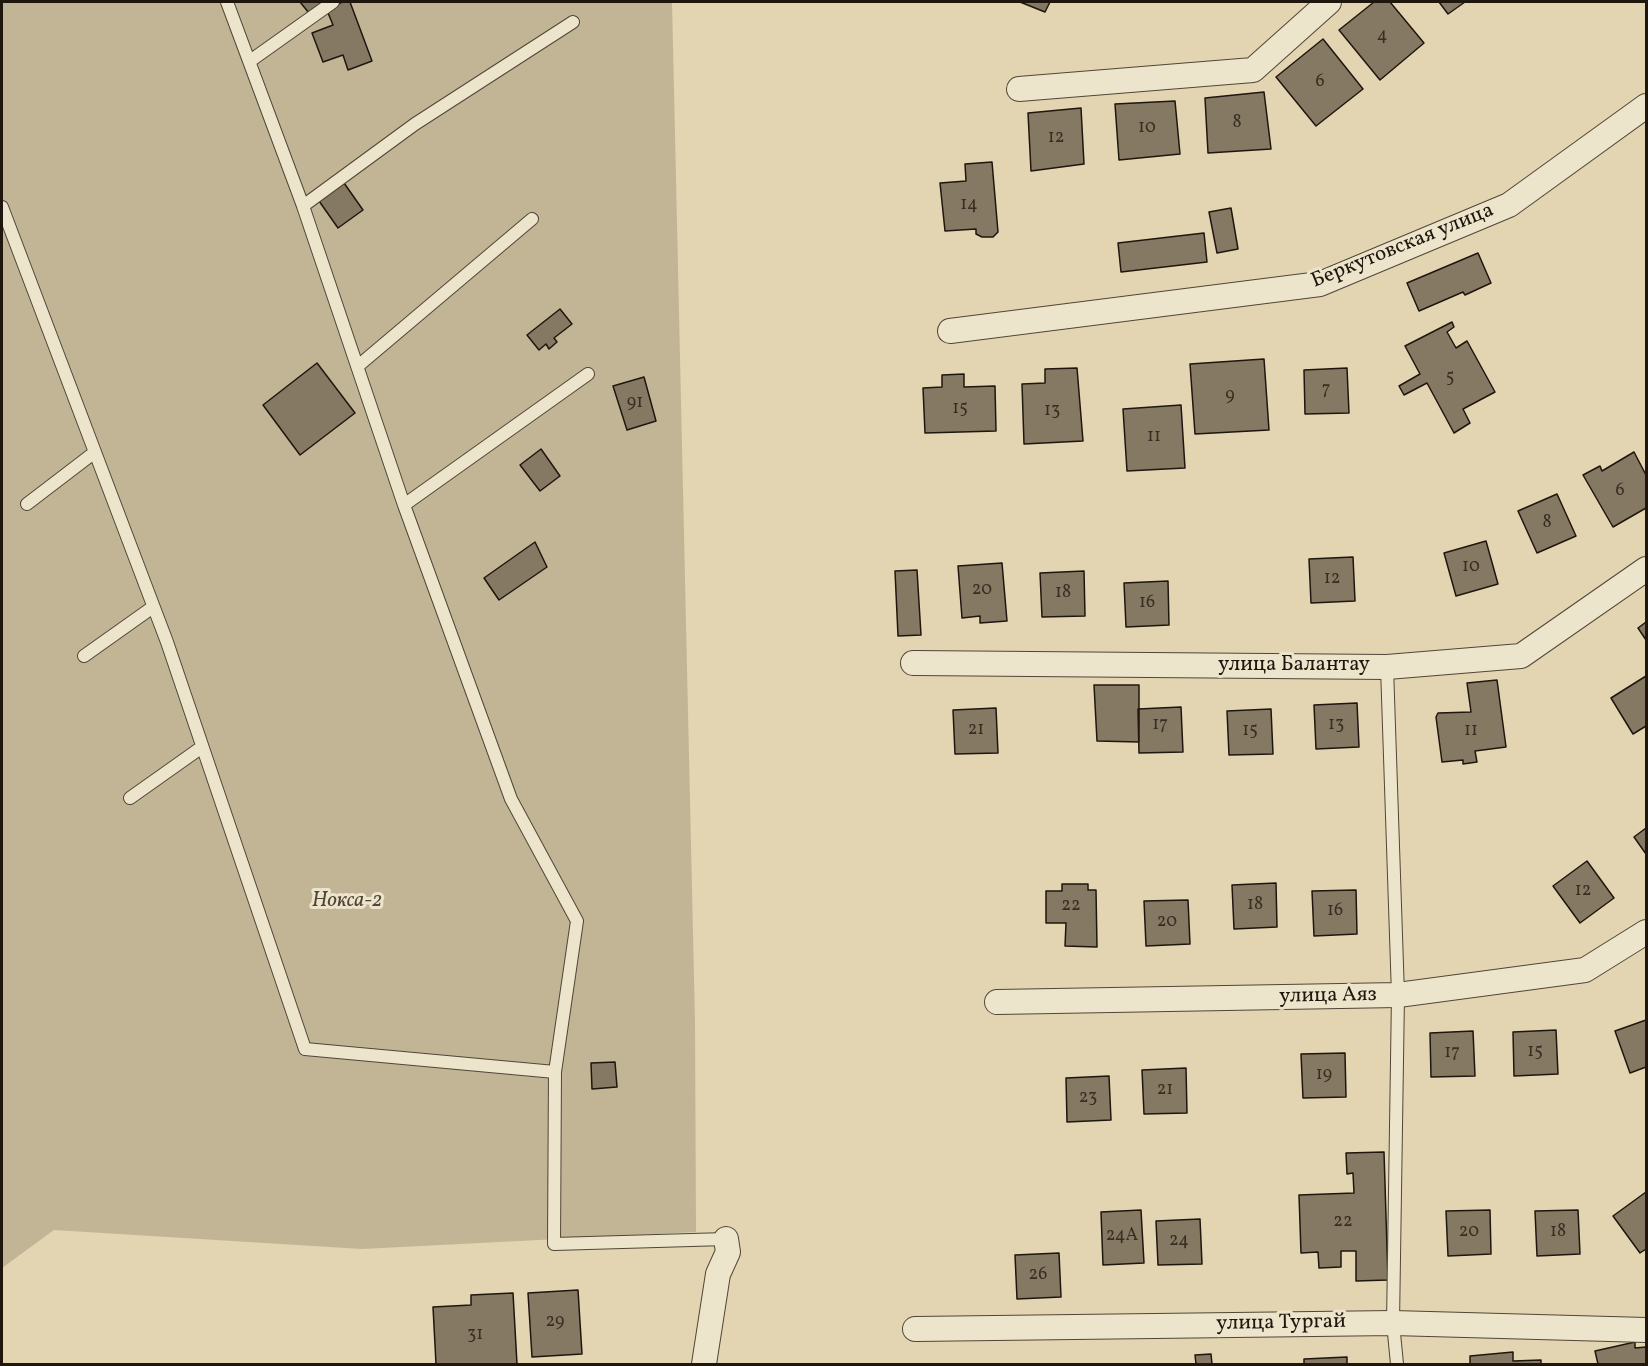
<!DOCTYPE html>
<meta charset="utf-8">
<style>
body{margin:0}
#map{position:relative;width:1648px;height:1366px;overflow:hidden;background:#e3d5b1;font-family:Vollkorn,serif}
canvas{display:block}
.frame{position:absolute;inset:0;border:3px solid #1f160e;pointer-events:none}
</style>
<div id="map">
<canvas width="1648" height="1366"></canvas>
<div class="frame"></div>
</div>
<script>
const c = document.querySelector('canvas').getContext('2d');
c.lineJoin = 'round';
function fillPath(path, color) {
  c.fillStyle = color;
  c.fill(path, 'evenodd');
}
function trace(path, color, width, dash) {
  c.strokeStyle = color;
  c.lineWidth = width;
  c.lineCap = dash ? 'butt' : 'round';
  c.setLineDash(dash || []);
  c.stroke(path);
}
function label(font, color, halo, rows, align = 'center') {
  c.font = font + ' Vollkorn,serif';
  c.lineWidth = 6;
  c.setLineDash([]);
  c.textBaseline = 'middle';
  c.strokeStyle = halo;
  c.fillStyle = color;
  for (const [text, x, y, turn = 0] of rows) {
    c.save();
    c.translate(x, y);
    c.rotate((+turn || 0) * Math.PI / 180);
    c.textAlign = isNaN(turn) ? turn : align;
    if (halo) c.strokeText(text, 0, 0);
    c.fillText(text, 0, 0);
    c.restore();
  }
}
fillPath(new Path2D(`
 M 2,2 L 672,2 L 695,1022 L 696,1232 L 362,1249 L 54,1230 L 2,1268 Z`), '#c2b595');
const building = new Path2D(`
 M 300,2 L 325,2 L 309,13 Z
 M 343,2 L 350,2 L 372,61 L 348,70 L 343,55 L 323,62 L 312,33 L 333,25 L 326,8 Z
 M 1020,2 L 1050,2 L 1045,12 Z
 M 1374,2 L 1390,2 L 1424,43 L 1380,80 L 1339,30 Z
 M 1439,2 L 1465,2 L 1448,14 Z
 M 1323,39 L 1363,89 L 1316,126 L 1276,77 Z
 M 1264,92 L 1271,149 L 1208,153 L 1205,98 Z
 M 1175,101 L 1180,154 L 1119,160 L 1115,104 Z
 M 1081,108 L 1084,164 L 1031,171 L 1028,113 Z
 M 992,162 L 998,232 L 993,237 L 982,237 L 976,234 L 976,229 L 945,231 L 940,183 L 966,181 L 965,164 Z
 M 344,183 L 363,210 L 338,228 L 319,201 Z
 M 1231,208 L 1238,249 L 1217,253 L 1209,212 Z
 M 1204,233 L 1207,262 L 1121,272 L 1118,243 Z
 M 1478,253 L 1491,283 L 1465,295 L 1463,292 L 1419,311 L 1407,283 Z
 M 560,309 L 572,324 L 554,338 L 557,342 L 549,349 L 546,344 L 539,350 L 527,335 Z
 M 1452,322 L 1454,327 L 1447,332 L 1456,348 L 1467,341 L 1495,392 L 1463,409 L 1470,423 L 1454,433 L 1427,383 L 1404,395 L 1399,386 L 1420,374 L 1405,346 Z
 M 1264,359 L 1269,430 L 1195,434 L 1190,364 Z
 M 317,363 L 355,413 L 300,455 L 263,405 Z
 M 1077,368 L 1083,441 L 1024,444 L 1022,384 L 1045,383 L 1045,369 Z
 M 1347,368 L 1349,413 L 1305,414 L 1304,370 Z
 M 964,374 L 964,387 L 995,386 L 996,431 L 925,433 L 923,388 L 942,387 L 942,375 Z
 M 644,377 L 656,421 L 627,430 L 613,386 Z
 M 1181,405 L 1185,468 L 1127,471 L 1123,409 Z
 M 541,449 L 560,476 L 540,491 L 520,465 Z
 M 1634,452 L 1646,475 L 1646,508 L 1613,527 L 1583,475 L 1600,466 L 1602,471 Z
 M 1557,494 L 1576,536 L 1537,553 L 1518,511 Z
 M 1486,541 L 1498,584 L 1456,596 L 1444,553 Z
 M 535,542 L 547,567 L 499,600 L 484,578 Z
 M 1353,557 L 1355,601 L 1311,603 L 1309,559 Z
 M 1002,563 L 1007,621 L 980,623 L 980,616 L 962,618 L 958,566 Z
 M 917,570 L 921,635 L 898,636 L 895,571 Z
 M 1084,571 L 1085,616 L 1042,617 L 1040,573 Z
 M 1168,581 L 1169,625 L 1126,627 L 1124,583 Z
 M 1646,622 L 1646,640 L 1638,628 Z
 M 1646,676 L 1646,726 L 1633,734 L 1611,698 Z
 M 1497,680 L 1506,747 L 1475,751 L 1477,762 L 1463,764 L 1463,760 L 1442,762 L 1436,717 L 1438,713 L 1471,712 L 1467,683 Z
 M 1094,685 L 1139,685 L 1139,742 L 1097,741 Z
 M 1357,703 L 1359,747 L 1316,749 L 1314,705 Z
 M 1181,707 L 1183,752 L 1139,753 L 1138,709 Z
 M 996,708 L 998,753 L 955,754 L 953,710 Z
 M 1271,709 L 1273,754 L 1229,755 L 1227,711 Z
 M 1646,828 L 1646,854 L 1634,837 Z
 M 1587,861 L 1614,898 L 1580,923 L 1553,886 Z
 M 1276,883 L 1277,927 L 1234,929 L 1232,885 Z
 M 1062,884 L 1088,884 L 1088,890 L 1096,890 L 1097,947 L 1065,946 L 1066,923 L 1046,923 L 1046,891 L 1062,891 Z
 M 1356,890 L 1357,934 L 1314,936 L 1312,891 Z
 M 1188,900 L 1190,944 L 1146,946 L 1144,901 Z
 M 1646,1020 L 1646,1067 L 1630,1073 L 1615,1031 Z
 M 1556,1030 L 1558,1074 L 1514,1076 L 1513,1032 Z
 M 1473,1031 L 1475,1076 L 1431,1077 L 1430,1033 Z
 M 1345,1053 L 1346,1097 L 1303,1098 L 1301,1054 Z
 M 615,1062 L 617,1087 L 592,1089 L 591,1063 Z
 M 1186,1068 L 1187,1113 L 1144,1114 L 1142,1070 Z
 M 1109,1076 L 1111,1120 L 1067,1122 L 1066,1078 Z
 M 1384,1152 L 1388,1280 L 1356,1281 L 1356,1251 L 1341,1251 L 1341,1267 L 1319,1268 L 1318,1252 L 1301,1253 L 1299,1195 L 1354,1193 L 1353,1173 L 1347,1174 L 1346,1153 Z
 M 1646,1192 L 1646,1249 L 1640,1253 L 1613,1216 Z
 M 1141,1210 L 1144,1263 L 1103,1265 L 1101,1212 Z
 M 1490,1210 L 1491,1254 L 1448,1256 L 1446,1211 Z
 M 1578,1210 L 1580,1254 L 1537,1256 L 1535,1211 Z
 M 1200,1219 L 1202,1264 L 1158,1265 L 1156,1221 Z
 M 1059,1253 L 1061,1297 L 1017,1299 L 1015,1255 Z
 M 578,1290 L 582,1354 L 532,1357 L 528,1293 Z
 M 513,1293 L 517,1364 L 436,1364 L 433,1307 L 471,1305 L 471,1295 Z
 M 1635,1342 L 1635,1348 L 1646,1347 L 1646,1364 L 1598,1364 L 1595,1351 Z
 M 1513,1352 L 1513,1361 L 1541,1360 L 1541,1364 L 1470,1364 L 1470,1356 Z
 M 1211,1354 L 1212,1364 L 1196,1364 L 1195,1355 Z
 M 1347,1357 L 1347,1364 L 1304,1364 L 1304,1359 Z`);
fillPath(building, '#857963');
trace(building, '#1f160e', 1.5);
const lane = new Path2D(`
 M 227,2 L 303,206 L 404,505 L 511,799 L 577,921 L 555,1072 L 554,1244 L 726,1239
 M 250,61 L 333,2
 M 303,206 L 415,124 L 573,22
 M 2,207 L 167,642 L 305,1049 L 555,1072
 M 358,366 L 532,219
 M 27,504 L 95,452
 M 404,505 L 588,374
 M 84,656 L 153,607
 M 1387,667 L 1398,995 L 1393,1323 L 1397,1364
 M 130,798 L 202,747`);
const street = new Path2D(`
 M 1019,89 L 1253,70 L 1329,2
 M 950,331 L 1320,284 L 1509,205 L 1646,106
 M 913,663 L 1387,667 L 1521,656 L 1646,569
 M 997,1002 L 1398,995 L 1585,970 L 1646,932
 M 915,1329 L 1393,1323 L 1646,1330
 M 704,1364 L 718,1274 L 728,1252 L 726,1239`);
trace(lane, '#504637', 14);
trace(street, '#504637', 26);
trace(lane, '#ede4cc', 12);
trace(street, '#ede4cc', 24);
label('18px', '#382f23', null, [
 ["4",1382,37],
 ["6",1320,83],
 ["8",1237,124],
 ["10",1147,129],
 ["12",1056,139],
 ["14",969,206],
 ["5",1450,379],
 ["7",1326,391],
 ["9",1230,397],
 ["91",635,404],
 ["15",960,410],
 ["13",1052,412],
 ["11",1154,438],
 ["6",1620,492],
 ["8",1547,524],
 ["10",1471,568],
 ["12",1332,580],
 ["20",982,591],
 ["18",1063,594],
 ["16",1147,604],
 ["17",1160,726],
 ["13",1336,726],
 ["21",976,731],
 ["15",1250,732],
 ["11",1471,732],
 ["12",1583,892],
 ["18",1255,906],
 ["22",1071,907],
 ["16",1335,912],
 ["20",1167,923],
 ["15",1535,1053],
 ["17",1452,1054],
 ["19",1324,1076],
 ["21",1165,1091],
 ["23",1088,1099],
 ["22",1343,1223],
 ["20",1469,1233],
 ["18",1558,1233],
 ["24А",1122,1237],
 ["24",1179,1242],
 ["26",1038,1276],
 ["29",555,1323],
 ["31",475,1336]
]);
label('21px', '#1f160e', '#ede4cc', [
 ["Беркутовская улица",1403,247,-22],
 ["улица Балантау",1294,666],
 ["улица Аяз",1328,997,-1],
 ["улица Тургай",1281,1324,-1]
]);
label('italic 21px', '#504636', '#ede4cc', [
 ["Нокса-2",347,902]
]);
</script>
